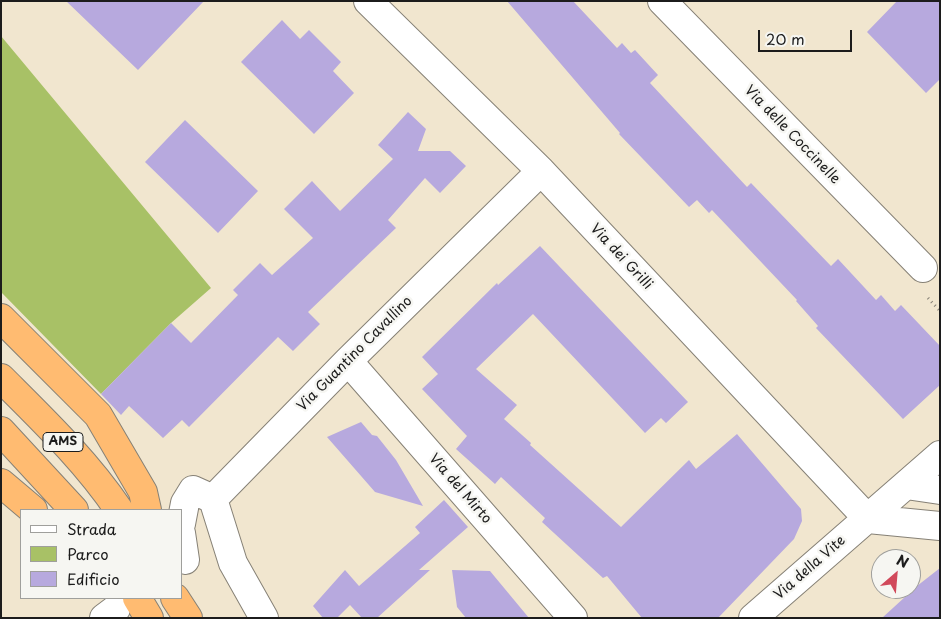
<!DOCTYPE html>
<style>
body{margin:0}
#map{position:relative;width:941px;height:619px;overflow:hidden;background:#f1e6cf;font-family:"Playpen Sans",sans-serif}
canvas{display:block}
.frame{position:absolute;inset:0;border:2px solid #1c1c1c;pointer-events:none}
.legend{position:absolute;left:20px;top:509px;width:162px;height:90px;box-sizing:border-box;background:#f6f6f2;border:1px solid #9f9f9c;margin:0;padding:6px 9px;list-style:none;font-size:15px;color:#1c1c1c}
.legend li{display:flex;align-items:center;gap:10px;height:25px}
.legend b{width:25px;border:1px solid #9f9f9c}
.north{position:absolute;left:871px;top:549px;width:50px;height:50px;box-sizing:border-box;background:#f6f6f2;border:1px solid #9f9f9c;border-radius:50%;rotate:27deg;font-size:14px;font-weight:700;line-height:20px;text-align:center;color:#1c1c1c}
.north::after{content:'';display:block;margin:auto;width:18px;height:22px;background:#d1495b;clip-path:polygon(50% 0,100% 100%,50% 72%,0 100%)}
.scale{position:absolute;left:758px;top:30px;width:94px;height:22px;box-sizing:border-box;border:2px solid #1c1c1c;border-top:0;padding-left:6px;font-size:15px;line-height:18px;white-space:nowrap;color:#1c1c1c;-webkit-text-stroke:4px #f6f6f2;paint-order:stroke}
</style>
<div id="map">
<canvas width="941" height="619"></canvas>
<div class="frame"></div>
<ul class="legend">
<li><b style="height:6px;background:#fff"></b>Strada</li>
<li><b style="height:14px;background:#a8c166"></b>Parco</li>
<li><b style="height:14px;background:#b7a9de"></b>Edificio</li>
</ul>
<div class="north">N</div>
<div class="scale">20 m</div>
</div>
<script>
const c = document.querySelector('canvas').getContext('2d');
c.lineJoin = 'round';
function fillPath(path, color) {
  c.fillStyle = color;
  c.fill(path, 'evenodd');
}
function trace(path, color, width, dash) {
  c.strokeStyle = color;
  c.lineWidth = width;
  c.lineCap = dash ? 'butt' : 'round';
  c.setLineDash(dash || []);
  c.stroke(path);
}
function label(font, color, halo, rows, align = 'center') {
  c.font = font + ' "Playpen Sans",sans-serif';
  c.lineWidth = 5;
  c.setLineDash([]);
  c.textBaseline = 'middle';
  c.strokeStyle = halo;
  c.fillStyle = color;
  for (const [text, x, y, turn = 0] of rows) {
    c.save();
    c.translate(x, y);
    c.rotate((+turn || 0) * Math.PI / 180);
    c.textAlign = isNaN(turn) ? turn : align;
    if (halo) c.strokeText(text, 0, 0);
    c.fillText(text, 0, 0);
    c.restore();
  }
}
fillPath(new Path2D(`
 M 1,36 L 211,288 L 171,323 L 101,394 L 1,292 Z`), '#a8c166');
fillPath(new Path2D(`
 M 66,1 L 204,1 L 138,70 Z
 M 507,1 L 573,1 L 617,48 L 622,43 L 631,53 L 635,50 L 658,75 L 650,83 L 747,187 L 751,183 L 831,266 L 838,259 L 876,300 L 881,295 L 895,311 L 901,305 L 940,346 L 940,385 L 903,419 L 816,328 L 818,326 L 796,301 L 797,300 L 712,210 L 709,213 L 697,200 L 689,207 L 619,134 L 620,133 Z
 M 897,1 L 940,1 L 940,79 L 926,93 L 867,32 Z
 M 282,20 L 300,39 L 309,30 L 341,62 L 333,71 L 354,93 L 314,134 L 241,62 Z
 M 408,112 L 426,129 L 418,151 L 450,151 L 466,166 L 440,193 L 425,178 L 388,220 L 396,228 L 308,312 L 320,324 L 293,351 L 278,337 L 189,427 L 182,420 L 163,438 L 129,406 L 121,415 L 101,394 L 171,323 L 191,343 L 238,295 L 233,290 L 260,263 L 272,275 L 313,238 L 284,209 L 312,181 L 340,211 L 393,159 L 378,145 Z
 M 185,120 L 258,191 L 218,233 L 145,162 Z
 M 540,246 L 688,402 L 666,423 L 661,418 L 645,433 L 533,314 L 476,369 L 517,405 L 504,419 L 531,443 L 530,445 L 621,527 L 689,460 L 696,469 L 737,434 L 801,509 L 802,521 L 794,539 L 718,618 L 642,618 L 607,576 L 603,578 L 542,522 L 545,518 L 501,477 L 495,484 L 456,449 L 467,436 L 422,389 L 438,374 L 422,357 L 497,283 L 498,285 Z
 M 361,422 L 372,435 L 377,436 L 396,460 L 423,506 L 375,492 L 327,437 Z
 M 444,500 L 468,527 L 419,570 L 430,570 L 377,618 L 362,618 L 350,605 L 337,618 L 323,618 L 313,606 L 345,570 L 359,586 L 420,533 L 415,527 Z
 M 940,568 L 940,618 L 882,618 L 917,586 Z
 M 452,570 L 490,571 L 529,618 L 466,618 L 457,607 Z`), '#b7a9de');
const street = new Path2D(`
 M 368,1 L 541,171 L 868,519
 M 662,1 L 923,268
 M 348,361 L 573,618
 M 906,485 L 940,490
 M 213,499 L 348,361 L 541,171
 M 213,499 L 233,563 L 264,618
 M 868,519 L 940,526
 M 181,524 L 185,503 L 193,490 L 213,499
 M 181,533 L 185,560
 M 104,618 L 116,609
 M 753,618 L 940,455`);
const highway = new Path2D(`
 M 1,318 L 98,415 L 143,492 L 147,510
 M 1,378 C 43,420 86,461 119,510
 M 1,431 L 74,510
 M 1,483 L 33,510
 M 137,598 L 149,618
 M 175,598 L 188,618`);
trace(street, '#868176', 30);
trace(highway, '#868176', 30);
trace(new Path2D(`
 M 928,298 L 940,311`), '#868176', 3, [1, 4]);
trace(street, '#fff', 28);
trace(highway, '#ffbb71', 28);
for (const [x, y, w] of [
 [63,442,40]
]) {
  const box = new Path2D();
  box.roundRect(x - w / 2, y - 9.5, w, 19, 4);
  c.fillStyle = '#f6f6f2';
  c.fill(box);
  trace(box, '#1c1c1c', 1);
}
label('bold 12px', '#1c1c1c', null, [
 ["AMS",63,442]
]);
label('14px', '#1c1c1c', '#f6f6f2', [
 ["Via delle Coccinelle",792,135,46],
 ["Via dei Grilli",621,257,47],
 ["Via Guantino Cavallino",355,354,-45],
 ["Via del Mirto",460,489,49],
 ["Via della Vite",810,568,-41]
]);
</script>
